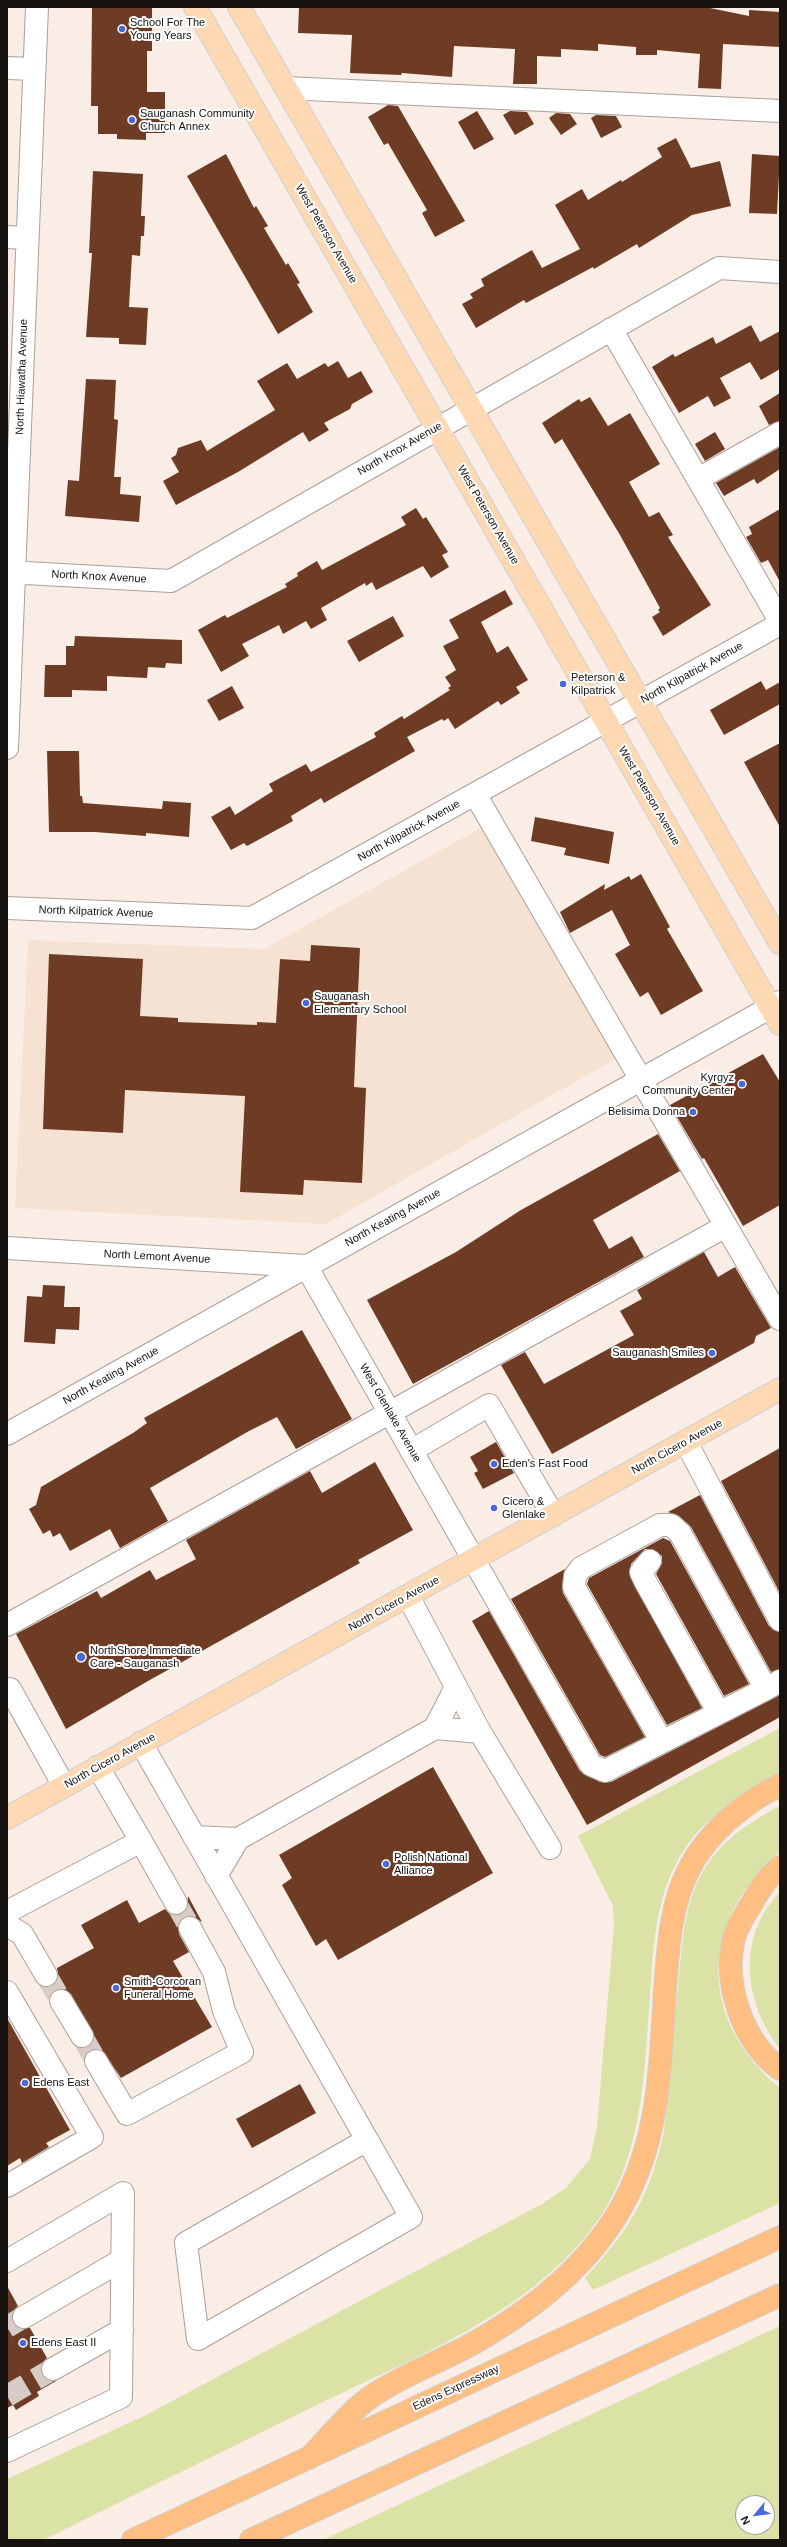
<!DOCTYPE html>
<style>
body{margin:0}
#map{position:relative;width:787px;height:2547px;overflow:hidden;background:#faede6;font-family:Helvetica,sans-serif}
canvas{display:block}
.frame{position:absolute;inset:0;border:8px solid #16120f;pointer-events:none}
.north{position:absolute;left:735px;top:2495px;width:40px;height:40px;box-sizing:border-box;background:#fff;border:1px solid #a2a09f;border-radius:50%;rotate:241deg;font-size:11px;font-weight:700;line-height:16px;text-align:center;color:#16120f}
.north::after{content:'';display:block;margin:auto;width:14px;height:18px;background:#4868dc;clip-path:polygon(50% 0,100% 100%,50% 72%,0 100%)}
</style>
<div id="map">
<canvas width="787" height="2547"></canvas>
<div class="frame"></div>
<div class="north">N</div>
</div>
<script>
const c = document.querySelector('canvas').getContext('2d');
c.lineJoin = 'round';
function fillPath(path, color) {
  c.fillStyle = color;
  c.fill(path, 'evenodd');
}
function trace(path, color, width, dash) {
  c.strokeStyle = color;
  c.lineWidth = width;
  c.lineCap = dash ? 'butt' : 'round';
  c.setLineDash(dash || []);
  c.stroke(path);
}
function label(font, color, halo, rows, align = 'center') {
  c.font = font + ' Helvetica,sans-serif';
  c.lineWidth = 4;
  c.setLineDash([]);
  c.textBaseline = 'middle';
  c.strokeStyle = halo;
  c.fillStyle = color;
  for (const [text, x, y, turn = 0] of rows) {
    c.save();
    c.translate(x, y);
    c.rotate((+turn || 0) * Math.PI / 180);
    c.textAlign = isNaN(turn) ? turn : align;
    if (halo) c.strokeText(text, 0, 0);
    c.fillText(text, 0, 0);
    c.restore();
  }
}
fillPath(new Path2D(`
 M 484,826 L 617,1058 L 326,1224 L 15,1208 L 28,940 L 264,949 Z`), '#f5e2d2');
fillPath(new Path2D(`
 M 780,1728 L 780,1775 C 749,1792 719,1808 695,1835 C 660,1876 654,1930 651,1982 C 644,2067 646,2160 590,2231 C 523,2316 413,2358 319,2404 C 227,2449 135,2495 43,2540 L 7,2540 L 7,2479 L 144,2416 L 542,2204 L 567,2187 L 590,2159 L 597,2127 L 614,1925 L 613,1906 L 578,1836 Z
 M 780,1806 L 780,1852 C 699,1920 697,2020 780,2088 L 780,2203 L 593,2290 L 585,2278 C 630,2229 649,2198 664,2132 C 668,2088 673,2044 677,1999 C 686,1903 685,1855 780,1806 Z
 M 780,1892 L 780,2049 C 744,2003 736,1937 780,1892 Z
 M 780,2326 L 780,2540 L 323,2540 ZM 743,2503 L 767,2503 L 767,2527 L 743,2527 Z`), '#dbe2a6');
fillPath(new Path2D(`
 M 92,7 L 152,7 L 152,51 L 147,51 L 147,92 L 165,92 L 165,133 L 146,133 L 146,140 L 117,139 L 117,134 L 98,134 L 98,106 L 91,106 Z
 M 299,7 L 705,7 L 749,16 L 749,10 L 780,12 L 780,47 L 723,44 L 721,89 L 698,88 L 700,54 L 657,50 L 657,55 L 636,55 L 636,47 L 598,44 L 598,51 L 561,49 L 561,57 L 537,56 L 537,84 L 513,84 L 515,49 L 454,46 L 452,77 L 402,73 L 401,75 L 350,73 L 352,35 L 298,33 Z
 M 388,105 L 398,106 L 465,221 L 435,237 L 422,213 L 427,210 L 388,143 L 384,145 L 368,117 Z
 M 477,111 L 494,139 L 474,150 L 458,122 Z
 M 510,111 L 527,112 L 534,124 L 515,135 L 503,115 Z
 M 556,113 L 570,114 L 577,124 L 561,135 L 549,118 Z
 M 596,115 L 616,116 L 622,127 L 601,138 L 591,118 Z
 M 676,138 L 691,168 L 720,161 L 731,206 L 692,215 L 639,248 L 637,244 L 594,269 L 593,267 L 526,303 L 524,300 L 476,328 L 462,304 L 473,298 L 470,294 L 484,286 L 481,279 L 532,250 L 542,268 L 580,249 L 555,205 L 582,189 L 588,200 L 621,180 L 622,182 L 662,157 L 657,148 Z
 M 226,154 L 254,208 L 256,206 L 268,226 L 264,228 L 286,265 L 288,263 L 300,283 L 297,284 L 313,312 L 278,334 L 187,176 Z
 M 752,154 L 780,156 L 777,214 L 749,213 Z
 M 93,171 L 143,174 L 141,216 L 145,216 L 144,236 L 141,236 L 140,256 L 132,255 L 129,307 L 148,308 L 146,345 L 119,344 L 119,338 L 86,337 L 92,253 L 89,253 Z
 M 751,325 L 760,342 L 780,331 L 780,369 L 761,380 L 750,362 L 720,378 L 731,398 L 714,407 L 708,396 L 679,413 L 652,367 L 673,354 L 675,357 L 713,337 L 716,344 Z
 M 338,361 L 348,378 L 361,371 L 373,392 L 352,404 L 350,409 L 324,423 L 329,430 L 309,442 L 303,432 L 238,472 L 176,505 L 163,481 L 179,472 L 171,458 L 176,455 L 178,448 L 201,440 L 207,451 L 275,410 L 257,381 L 287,363 L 297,379 L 325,363 L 328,367 Z
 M 86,379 L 116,380 L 114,419 L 118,420 L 114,477 L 121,477 L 120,494 L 141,496 L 139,522 L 65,516 L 68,480 L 79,481 Z
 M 780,393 L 780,421 L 769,425 L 759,406 Z
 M 590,397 L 608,426 L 630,413 L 641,432 L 660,464 L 629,482 L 649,517 L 659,512 L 673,535 L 668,537 L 711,605 L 663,636 L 652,617 L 660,612 L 658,610 L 660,608 L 620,535 L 562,439 L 555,444 L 542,423 L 579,399 L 581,402 Z
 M 715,432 L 725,449 L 705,461 L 695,444 Z
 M 780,447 L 780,469 L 757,484 L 754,479 L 724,496 L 716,483 Z
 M 416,508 L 423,519 L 426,517 L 448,552 L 442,555 L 449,567 L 431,578 L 423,566 L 376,590 L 372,582 L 366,586 L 365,583 L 321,608 L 327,620 L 311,629 L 306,621 L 283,634 L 279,625 L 242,644 L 249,656 L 221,672 L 198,630 L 225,615 L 227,618 L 287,587 L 285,584 L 298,576 L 297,573 L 317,561 L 322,570 L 406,525 L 401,517 Z
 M 780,509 L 780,582 L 768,560 L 761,563 L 746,537 L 752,534 L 749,527 Z
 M 505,590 L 513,604 L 481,622 L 497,653 L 508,646 L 528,680 L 516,687 L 520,693 L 501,705 L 498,701 L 455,729 L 448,718 L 444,721 L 442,719 L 407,737 L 415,751 L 324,803 L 321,798 L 291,816 L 293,821 L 247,846 L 244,843 L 231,850 L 211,817 L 230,806 L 235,815 L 273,791 L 269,784 L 306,764 L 311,772 L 376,737 L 374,733 L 402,716 L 404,719 L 450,690 L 448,688 L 451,686 L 445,677 L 456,670 L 443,646 L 459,638 L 449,620 Z
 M 393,616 L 404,636 L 359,662 L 347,641 Z
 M 75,636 L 182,640 L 182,664 L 166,663 L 165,668 L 148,667 L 147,678 L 107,676 L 107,691 L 72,690 L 72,697 L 44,697 L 45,665 L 66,665 L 66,646 L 74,646 Z
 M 761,681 L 766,690 L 780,682 L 780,704 L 724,735 L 710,710 Z
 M 232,686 L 244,708 L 219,721 L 207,700 Z
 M 780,743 L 780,827 L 744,762 Z
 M 47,751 L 79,751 L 80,796 L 82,796 L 83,803 L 162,809 L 163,801 L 191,803 L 189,837 L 146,833 L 146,836 L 95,832 L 49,832 Z
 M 535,817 L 614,832 L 609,864 L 564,855 L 566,848 L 531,841 Z
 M 641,874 L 670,927 L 667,929 L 703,991 L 661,1015 L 648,992 L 640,997 L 615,954 L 630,945 L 612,910 L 570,933 L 560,912 L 605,884 L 604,890 L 629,876 L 631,880 Z
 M 311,945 L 360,948 L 354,1087 L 366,1088 L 362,1183 L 304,1180 L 303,1195 L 240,1192 L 245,1096 L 125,1090 L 123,1133 L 43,1129 L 49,954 L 143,959 L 140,1016 L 178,1018 L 178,1022 L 257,1025 L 257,1022 L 276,1023 L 280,959 L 310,961 Z
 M 763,1054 L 780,1082 L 780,1205 L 743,1226 L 704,1158 L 702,1159 L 670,1105 Z
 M 658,1134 L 680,1171 L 593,1220 L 609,1249 L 632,1236 L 644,1257 L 413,1384 L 367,1300 L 456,1252 L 521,1210 Z
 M 704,1252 L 718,1277 L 735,1267 L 771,1328 L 756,1336 L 754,1343 L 552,1454 L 501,1365 L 525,1352 L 544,1384 L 634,1335 L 620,1311 L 642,1299 L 637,1290 Z
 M 43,1285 L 65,1286 L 64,1307 L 80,1307 L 79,1330 L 56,1329 L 55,1344 L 24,1342 L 27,1296 L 42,1297 Z
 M 302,1330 L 352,1419 L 296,1449 L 277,1417 L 249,1431 L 150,1488 L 168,1521 L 120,1548 L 110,1529 L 70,1551 L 60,1533 L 53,1537 L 50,1530 L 43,1534 L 29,1509 L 36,1505 L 41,1487 L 133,1433 L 147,1423 L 144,1418 Z
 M 496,1442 L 514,1473 L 483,1489 L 474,1473 L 478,1471 L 470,1457 Z
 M 780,1448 L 780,1593 L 721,1481 Z
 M 375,1462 L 413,1530 L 358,1560 L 360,1563 L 148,1681 L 66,1729 L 16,1634 L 97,1591 L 101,1598 L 150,1570 L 156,1580 L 196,1559 L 186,1540 L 310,1471 L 322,1493 Z
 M 700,1495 L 769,1626 L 780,1632 L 780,1669 L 771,1672 L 691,1527 L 679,1516 L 668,1512 Z
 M 663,1538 L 670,1541 L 749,1684 L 724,1696 L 656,1574 L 662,1563 L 662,1556 L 652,1549 L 645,1549 L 631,1564 L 630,1577 L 702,1708 L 667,1725 L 587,1584 L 589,1578 Z
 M 565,1569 L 562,1586 L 563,1593 L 645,1737 L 605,1757 L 600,1755 L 511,1599 Z
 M 489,1611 L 580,1771 L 600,1782 L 611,1782 L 780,1695 L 780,1717 L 587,1825 L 472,1621 Z
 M 433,1767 L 493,1873 L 338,1960 L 326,1939 L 316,1946 L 282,1885 L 292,1878 L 279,1855 Z
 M 188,1896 L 202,1922 L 191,1916 L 180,1921 L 179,1934 L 189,1952 L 173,1961 L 212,2027 L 121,2078 L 102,2050 L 90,2050 L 84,2060 L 77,2047 L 89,2046 L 94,2035 L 71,1994 L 60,1989 L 54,1991 L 49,1998 L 43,1987 L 52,1986 L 57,1982 L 58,1975 L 57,1968 L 94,1948 L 81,1925 L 127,1900 L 139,1923 L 165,1909 L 170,1914 L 182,1914 L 187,1909 Z
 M 7,2018 L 70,2130 L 46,2143 L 49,2147 L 22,2163 L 20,2158 L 7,2166 Z
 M 300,2084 L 316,2113 L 252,2148 L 236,2119 Z
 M 7,2286 L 18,2306 L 13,2311 L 13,2323 L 18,2328 L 30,2328 L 47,2358 L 42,2363 L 42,2375 L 47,2380 L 56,2381 L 37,2392 L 39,2396 L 16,2410 L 13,2405 L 7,2408 Z`), '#6e3c25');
trace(new Path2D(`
 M 176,1903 L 190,1928
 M 46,1975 L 61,2001
 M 82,2036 L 96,2061
 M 7,2327 L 24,2317
 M 7,2396 L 53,2369`), '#d8ccc6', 22, [22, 11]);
const minor = new Path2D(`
 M 7,68 L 34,69
 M 286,88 L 780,111
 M 7,237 L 26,238
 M 611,329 L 780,621
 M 698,479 L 780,433
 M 7,572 L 171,581 L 719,268 L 780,272
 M 7,748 L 37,7
 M 475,794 L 780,1319
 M 7,908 L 252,918 L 780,624
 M 7,1248 L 306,1266 L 591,1765 L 605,1771 L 766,1689
 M 7,1434 L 780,1002
 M 686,1442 L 780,1620
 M 411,1451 L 489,1405 L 553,1515
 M 650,1561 L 641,1572 L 645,1581 L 719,1713
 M 408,1596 L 480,1732 L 550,1848
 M 7,1625 L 726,1226
 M 7,1690 L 10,1689 L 64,1786
 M 435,1728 L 480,1732
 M 662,1742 L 574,1587 L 575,1576 L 581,1568 L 660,1525 L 671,1525 L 680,1533 L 766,1689 L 780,1681
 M 141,1743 L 411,2217 L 198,2339 L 186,2243 L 367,2140
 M 194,1837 L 238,1839
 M 141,1841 L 176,1903
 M 216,1876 L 238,1839 L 435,1728 L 456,1687
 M 7,1912 L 141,1841 L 98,1767
 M 7,1925 L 22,1934 L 46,1975
 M 7,1992 L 92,2137 L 7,2186
 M 61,2001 L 82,2036
 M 96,2061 L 127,2114 L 242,2052 L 224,2011 L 214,1972 L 190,1928
 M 7,2261 L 123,2193 L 121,2397 L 7,2451
 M 24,2317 L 122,2260
 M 53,2369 L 122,2330`);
const major = new Path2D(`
 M 195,7 L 780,1024
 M 239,7 L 780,943
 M 7,1818 L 780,1389`);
const highway = new Path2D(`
 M 780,1867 C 769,1876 759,1890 752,1903 C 746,1913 737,1926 734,1938 C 723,1984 742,2041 780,2069
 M 309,2458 C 326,2441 353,2408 372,2396 C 402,2375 442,2361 474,2343 C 542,2304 605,2253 635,2179 C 662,2116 661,2042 666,1975 C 669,1940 672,1903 688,1871 C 706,1834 743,1803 780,1785
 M 133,2540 L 780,2237
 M 251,2540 L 780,2295`);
trace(minor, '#aca09a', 24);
trace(major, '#d0d0cf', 24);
trace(highway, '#d0d0cf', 24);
trace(minor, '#fff', 22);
trace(major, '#ffd8b4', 22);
trace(highway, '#ffbe82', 22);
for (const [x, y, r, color] of [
 [122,29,4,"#4868dc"],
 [132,120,4,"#4868dc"],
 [563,684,4,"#4868dc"],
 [306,1003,4,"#4868dc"],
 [742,1084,4,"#4868dc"],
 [693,1112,4,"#4868dc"],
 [712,1353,4,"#4868dc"],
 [494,1464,4,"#4868dc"],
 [494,1508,4,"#4868dc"],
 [81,1657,5,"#4868dc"],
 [386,1864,4,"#4868dc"],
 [116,1988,4,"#4868dc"],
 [25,2083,4,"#4868dc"],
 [23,2343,4,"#4868dc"]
]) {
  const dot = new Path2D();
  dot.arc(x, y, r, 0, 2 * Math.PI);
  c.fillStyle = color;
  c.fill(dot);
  trace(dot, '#fff', 1.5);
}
label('11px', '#16120f', '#fff', [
 ["School For The",130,23],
 ["Young Years",130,36],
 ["Sauganash Community",140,114],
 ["Church Annex",140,127],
 ["Peterson &",571,678],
 ["Kilpatrick",571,691],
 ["Sauganash",314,997],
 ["Elementary School",314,1010],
 ["Kyrgyz",734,1078,"right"],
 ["Community Center",734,1091,"right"],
 ["Belisima Donna",685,1112,"right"],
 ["Sauganash Smiles",704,1353,"right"],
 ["Eden's Fast Food",502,1464],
 ["Cicero &",502,1502],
 ["Glenlake",502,1515],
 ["NorthShore Immediate",90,1651],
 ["Care - Sauganash",90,1664],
 ["Polish National",394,1858],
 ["Alliance",394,1871],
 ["Smith-Corcoran",124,1982],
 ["Funeral Home",124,1995],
 ["Edens East",33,2083],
 ["Edens East II",31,2343]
], 'left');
label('11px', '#16120f', '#fff', [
 ["West Peterson Avenue",326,234,60],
 ["North Hiawatha Avenue",22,377,-88],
 ["North Knox Avenue",400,449,-30],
 ["West Peterson Avenue",488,515,60],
 ["North Knox Avenue",99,577,3],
 ["North Kilpatrick Avenue",692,673,-29],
 ["West Peterson Avenue",649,796,60],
 ["North Kilpatrick Avenue",409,831,-29],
 ["North Kilpatrick Avenue",96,912,2],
 ["North Keating Avenue",393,1218,-29],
 ["North Lemont Avenue",157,1257,3],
 ["North Keating Avenue",111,1376,-29],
 ["West Glenlake Avenue",390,1413,60],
 ["North Cicero Avenue",677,1447,-29],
 ["North Cicero Avenue",394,1604,-29],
 ["North Cicero Avenue",110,1761,-29],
 ["Edens Expressway",456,2388,-25]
]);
</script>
